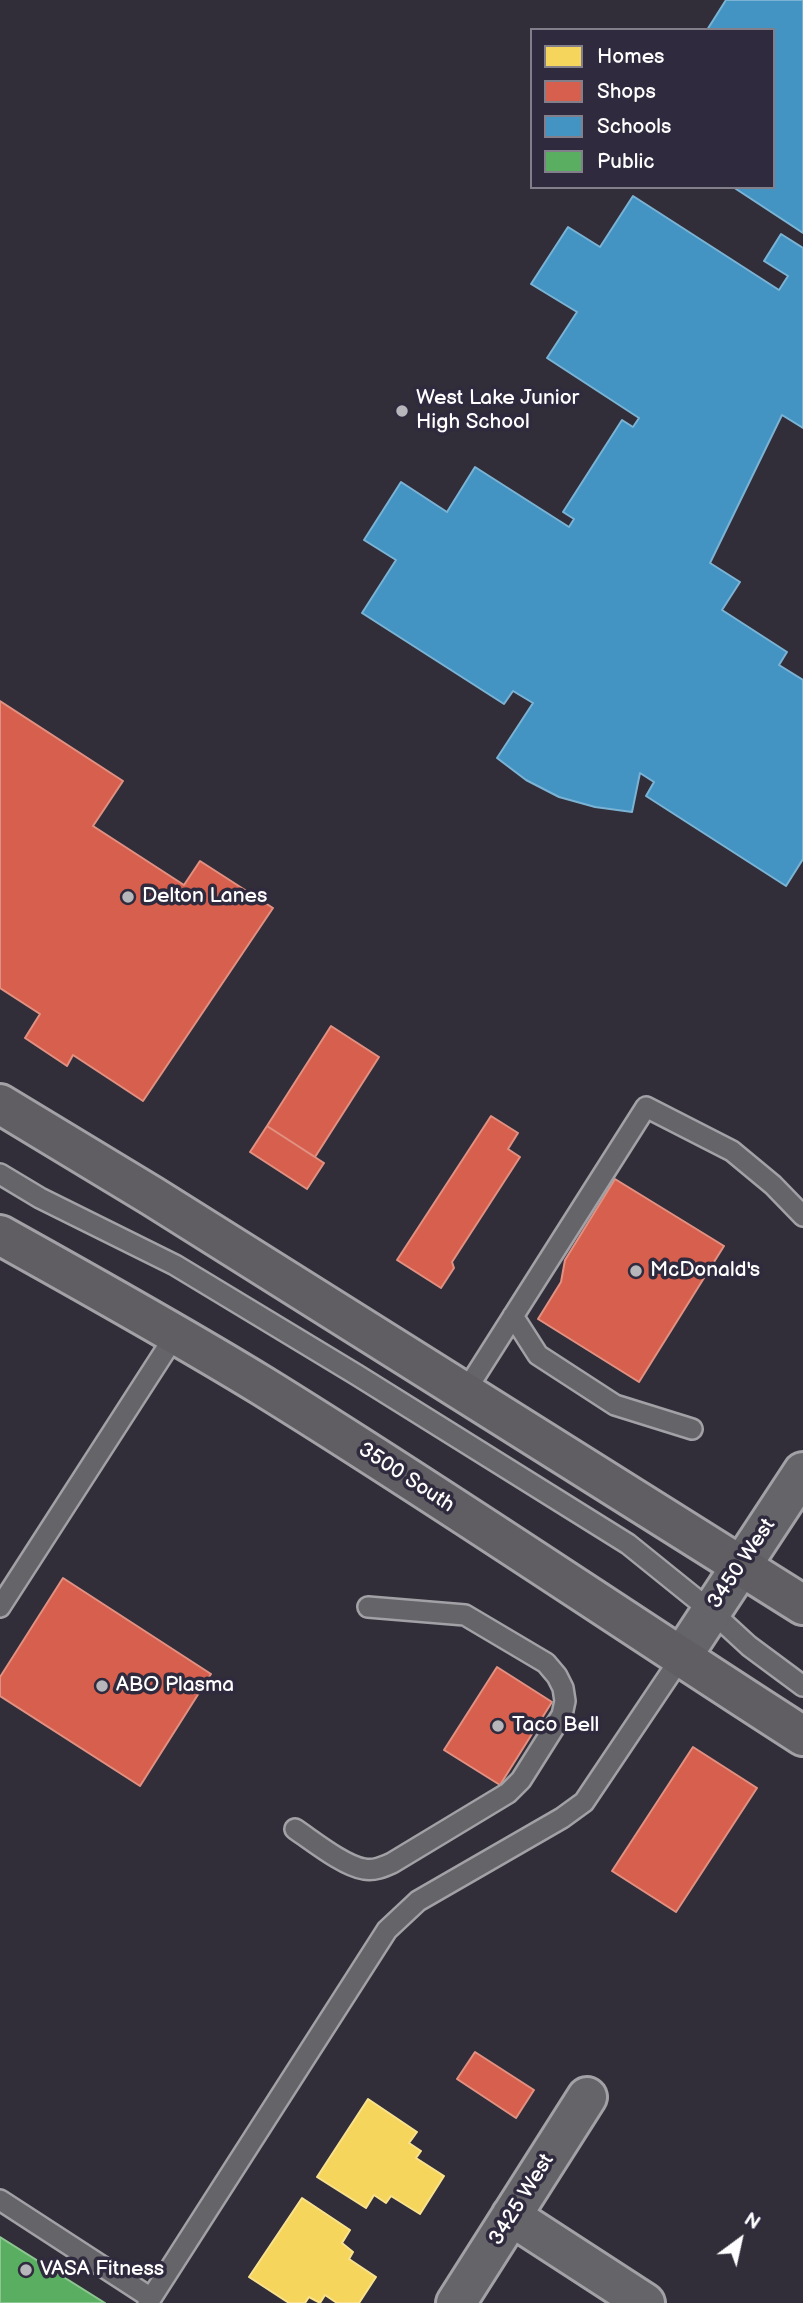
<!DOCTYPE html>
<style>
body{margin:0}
#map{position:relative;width:803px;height:2303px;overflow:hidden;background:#312e39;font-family:"Balsamiq Sans",sans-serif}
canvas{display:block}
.legend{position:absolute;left:530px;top:28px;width:245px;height:161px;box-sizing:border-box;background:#2f2a3d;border:2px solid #827f8b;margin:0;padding:9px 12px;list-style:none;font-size:21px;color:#fff}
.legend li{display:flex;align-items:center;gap:14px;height:35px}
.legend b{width:35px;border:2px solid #827f8b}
.north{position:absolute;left:705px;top:2205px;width:70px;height:70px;-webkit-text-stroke:5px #2f2a3d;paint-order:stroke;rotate:33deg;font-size:19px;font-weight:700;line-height:28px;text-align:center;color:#fff}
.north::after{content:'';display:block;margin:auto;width:24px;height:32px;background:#fff;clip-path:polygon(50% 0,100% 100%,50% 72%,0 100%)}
</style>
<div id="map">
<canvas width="803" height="2303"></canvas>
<ul class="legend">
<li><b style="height:19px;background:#f6d55c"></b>Homes</li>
<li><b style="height:19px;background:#d6604d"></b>Shops</li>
<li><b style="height:19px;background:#4393c3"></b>Schools</li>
<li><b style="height:19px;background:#5aae61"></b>Public</li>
</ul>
<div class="north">N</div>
</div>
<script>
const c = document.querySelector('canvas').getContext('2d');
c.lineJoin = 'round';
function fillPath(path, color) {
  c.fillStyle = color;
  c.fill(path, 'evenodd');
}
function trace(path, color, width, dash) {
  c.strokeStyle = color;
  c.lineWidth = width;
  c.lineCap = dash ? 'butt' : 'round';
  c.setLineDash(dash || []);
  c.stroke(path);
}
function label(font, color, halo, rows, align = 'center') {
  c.font = font + ' "Balsamiq Sans",sans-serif';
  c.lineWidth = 7;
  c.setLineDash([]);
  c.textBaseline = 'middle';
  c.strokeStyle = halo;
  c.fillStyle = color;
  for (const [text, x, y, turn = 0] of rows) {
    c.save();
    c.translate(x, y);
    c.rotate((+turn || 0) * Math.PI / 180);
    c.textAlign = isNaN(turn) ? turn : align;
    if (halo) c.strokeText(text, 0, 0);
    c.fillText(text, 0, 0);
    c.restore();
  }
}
const homes = new Path2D(`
 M 368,2099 L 417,2132 L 409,2143 L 421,2151 L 416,2158 L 444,2176 L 420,2214 L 391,2196 L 386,2203 L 374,2195 L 366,2208 L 317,2177 Z
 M 302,2198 L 350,2230 L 342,2243 L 353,2252 L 349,2259 L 376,2277 L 359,2303 L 337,2303 L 325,2295 L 320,2303 L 309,2297 L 305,2303 L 289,2303 L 249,2277 Z`);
fillPath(homes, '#f6d55c');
trace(homes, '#f9e28d', 2);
const shops = new Path2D(`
 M 0,701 L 123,781 L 93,826 L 184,885 L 200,861 L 273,908 L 143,1101 L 73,1055 L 67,1066 L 25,1038 L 40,1014 L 0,988 Z
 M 331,1026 L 379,1057 L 315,1157 L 267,1126 Z
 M 491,1116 L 518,1133 L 508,1149 L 520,1157 L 452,1262 L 454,1268 L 441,1288 L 397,1260 Z
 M 267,1126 L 324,1163 L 307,1189 L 250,1152 Z
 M 615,1179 L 724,1246 L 639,1382 L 538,1319 L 561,1282 L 565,1260 Z
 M 63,1578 L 211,1674 L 140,1786 L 0,1696 L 0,1677 Z
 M 497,1667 L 552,1702 L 500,1785 L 444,1750 Z
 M 693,1747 L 757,1788 L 676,1912 L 612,1871 Z
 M 475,2052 L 534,2090 L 516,2118 L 457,2079 Z`);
fillPath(shops, '#d6604d');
trace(shops, '#e29082', 2);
const schools = new Path2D(`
 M 726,0 L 803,0 L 803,233 L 733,187 L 773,187 L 773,30 L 707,30 Z
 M 633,196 L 779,290 L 788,276 L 764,261 L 781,234 L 803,248 L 803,428 L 782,415 L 710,563 L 740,582 L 722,610 L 787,652 L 779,665 L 803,680 L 803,859 L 786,886 L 646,796 L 654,782 L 640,773 L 632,812 L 595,807 L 559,797 L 526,780 L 497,758 L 533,703 L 513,691 L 504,704 L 362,613 L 396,560 L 364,540 L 401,482 L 447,512 L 475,467 L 569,527 L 574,519 L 563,512 L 622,420 L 633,427 L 639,418 L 547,358 L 577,312 L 531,284 L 568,227 L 600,247 Z`);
fillPath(schools, '#4393c3');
trace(schools, '#7bb3d5', 2);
const public = new Path2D(`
 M 0,2237 L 105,2303 L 0,2303 Z`);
fillPath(public, '#5aae61');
trace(public, '#8cc690', 2);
const service = new Path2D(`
 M 0,1174 L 40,1198 L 175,1265 L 357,1375 L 628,1544 L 711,1611 L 749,1646 L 803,1686
 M 513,1316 L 538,1355 L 615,1405 L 692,1429
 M 465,1392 L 646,1107 L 732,1151 L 773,1185 L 803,1216
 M 0,1607 L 176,1334
 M 295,1829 C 313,1841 344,1866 364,1869 C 374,1871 383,1867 392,1863 L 508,1793 L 521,1780 L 562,1715 L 565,1701 L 563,1688 L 557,1676 L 546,1663 L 465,1615 L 368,1607
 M 0,2200 L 151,2298
 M 148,2303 L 387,1930 L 418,1901 L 562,1818 L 584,1802 L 682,1656`);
const minor = new Path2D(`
 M 682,1656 L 803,1472
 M 511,2216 L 645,2303
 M 456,2303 L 587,2097`);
const primary = new Path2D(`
 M 0,1104 L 152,1196 L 803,1605
 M 0,1235 C 88,1284 176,1333 261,1385 C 444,1498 622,1620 803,1736`);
trace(service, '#a2a1a6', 24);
trace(minor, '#a2a1a6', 44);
trace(primary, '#a2a1a6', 44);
trace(service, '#656469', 19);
trace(minor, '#656469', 38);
trace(primary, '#615e63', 38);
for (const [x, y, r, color] of [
 [402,411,7,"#b7b6ba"],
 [128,897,7,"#b7b6ba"],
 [636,1271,7,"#b7b6ba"],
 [102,1686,7,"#b7b6ba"],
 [498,1726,7,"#b7b6ba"],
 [26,2270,7,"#b7b6ba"]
]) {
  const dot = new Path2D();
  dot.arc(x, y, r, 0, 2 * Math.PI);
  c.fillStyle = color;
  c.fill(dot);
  trace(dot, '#2f2a3d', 2.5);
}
label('21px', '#fff', '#2f2a3d', [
 ["West Lake Junior",416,399],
 ["High School",416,423],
 ["Delton Lanes",142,897],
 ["McDonald's",650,1271],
 ["ABO Plasma",116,1686],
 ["Taco Bell",512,1726],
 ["VASA Fitness",40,2270]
], 'left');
label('21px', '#fff', '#2f2a3d', [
 ["3500 South",406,1478,33],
 ["3450 West",742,1564,-56],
 ["3425 West",522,2200,-58]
]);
</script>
